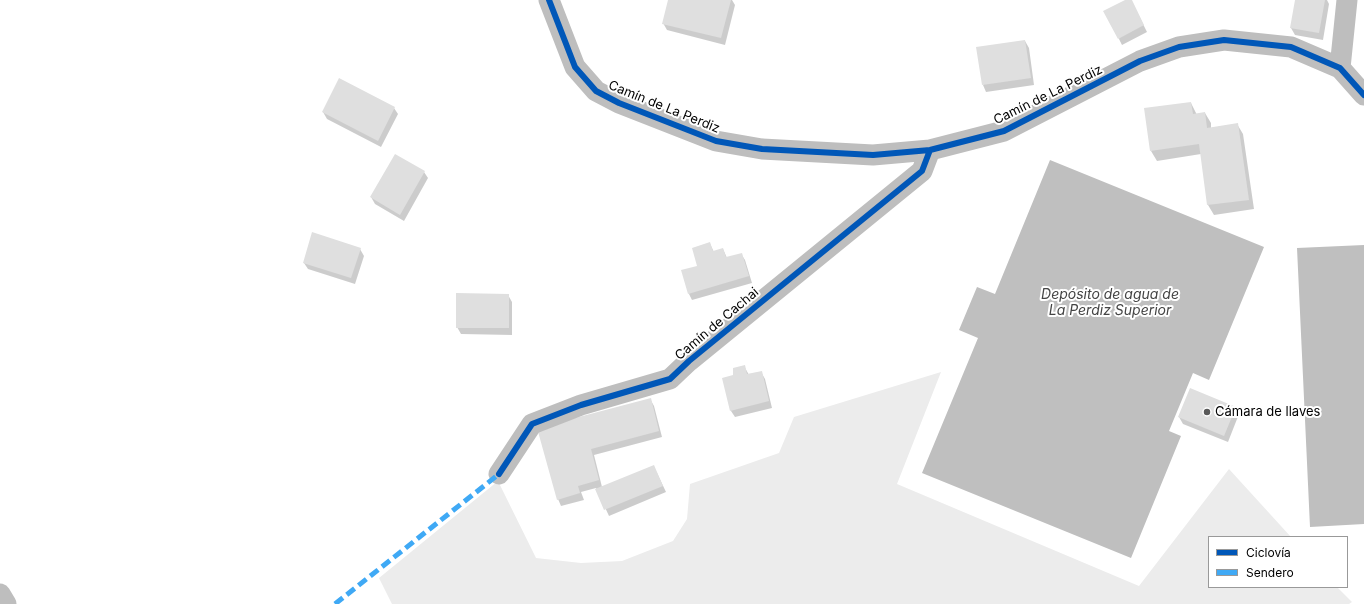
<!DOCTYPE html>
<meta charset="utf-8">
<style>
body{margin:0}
#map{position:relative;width:1364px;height:604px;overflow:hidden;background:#fff;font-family:Inter,sans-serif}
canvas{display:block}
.legend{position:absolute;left:1208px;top:536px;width:140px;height:52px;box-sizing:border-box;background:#fff;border:1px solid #999;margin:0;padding:5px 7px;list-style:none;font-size:12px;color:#000}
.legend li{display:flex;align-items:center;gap:8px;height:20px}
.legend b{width:20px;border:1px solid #999}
</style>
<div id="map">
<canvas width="1364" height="604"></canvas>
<ul class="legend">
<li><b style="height:5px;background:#0057b8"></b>Ciclovía</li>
<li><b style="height:5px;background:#3fa9f5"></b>Sendero</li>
</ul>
</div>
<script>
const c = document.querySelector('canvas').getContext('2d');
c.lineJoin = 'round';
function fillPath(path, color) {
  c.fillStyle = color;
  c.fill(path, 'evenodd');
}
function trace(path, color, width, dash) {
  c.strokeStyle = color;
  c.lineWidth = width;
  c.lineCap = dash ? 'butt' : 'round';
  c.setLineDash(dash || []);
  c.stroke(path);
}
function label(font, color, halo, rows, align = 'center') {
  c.font = font + ' Inter,sans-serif';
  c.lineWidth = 4;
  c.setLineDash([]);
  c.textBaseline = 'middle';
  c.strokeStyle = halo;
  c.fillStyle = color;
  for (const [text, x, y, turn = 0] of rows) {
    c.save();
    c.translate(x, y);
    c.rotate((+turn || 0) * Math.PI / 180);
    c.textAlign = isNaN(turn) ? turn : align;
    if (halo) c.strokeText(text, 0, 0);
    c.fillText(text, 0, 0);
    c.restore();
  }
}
fillPath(new Path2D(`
 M 941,372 L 897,484 L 1139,586 L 1229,469 L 1291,537 L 1209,537 L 1209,587 L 1337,587 L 1352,602 L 1349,604 L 392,604 L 379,578 L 498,481 L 536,558 L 581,563 L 622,561 L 673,541 L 687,519 L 690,484 L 779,453 L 794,417 Z`), '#ececec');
fillPath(new Path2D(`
 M 1050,160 L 1264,247 L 1209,380 L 1193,373 L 1169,431 L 1181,436 L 1131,558 L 922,473 L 978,338 L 959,330 L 977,287 L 995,294 Z
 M 1364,245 L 1364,524 L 1310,527 L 1297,248 Z`), '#bfbfbf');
fillPath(new Path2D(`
 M 669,0 L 732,0 L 735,5 L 725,45 L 667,30 L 663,23 Z
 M 1127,0 L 1131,0 L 1147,32 L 1122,45 L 1119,39 Z
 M 1296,0 L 1327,0 L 1329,4 L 1323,40 L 1295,35 L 1291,28 Z
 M 1025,41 L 1029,48 L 1034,85 L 986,92 L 983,85 Z
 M 1191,103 L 1197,115 L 1205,113 L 1211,123 L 1211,128 L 1237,124 L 1243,134 L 1254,209 L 1214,215 L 1208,205 L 1201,154 L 1157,161 L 1151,151 Z
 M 394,108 L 398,114 L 381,147 L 327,119 L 323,112 Z
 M 424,172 L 428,178 L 404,221 L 375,204 L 371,197 Z
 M 710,244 L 714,252 L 723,249 L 727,258 L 741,254 L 745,260 L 752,283 L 692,300 L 689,294 L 699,266 Z
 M 360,249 L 364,256 L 355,284 L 308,269 L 304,263 Z
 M 508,295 L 512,302 L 512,335 L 461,334 L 457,327 Z
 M 744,366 L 749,375 L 761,372 L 765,379 L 772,408 L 735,417 L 731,411 L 734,376 Z
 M 650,399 L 654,406 L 662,437 L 594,455 L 602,487 L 657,473 L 666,492 L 609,516 L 596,488 L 581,492 L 584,500 L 561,506 L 558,499 L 539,429 Z
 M 1235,408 L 1239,414 L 1228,442 L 1183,424 L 1179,417 Z`), '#0003');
fillPath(new Path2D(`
 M 668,0 L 731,0 L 721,38 L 662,24 Z
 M 1125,0 L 1132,0 L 1144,25 L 1118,39 L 1103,11 Z
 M 1295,0 L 1325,0 L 1319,33 L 1290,28 Z
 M 1025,40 L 1031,78 L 982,85 L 976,47 Z
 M 339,78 L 395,107 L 378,141 L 322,112 Z
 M 1191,102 L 1193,114 L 1205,112 L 1207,128 L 1238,123 L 1249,200 L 1207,205 L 1199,144 L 1150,151 L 1144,108 Z
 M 395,154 L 425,171 L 400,215 L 370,197 Z
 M 312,232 L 361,248 L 351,278 L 303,263 Z
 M 710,242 L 713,251 L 723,248 L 726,257 L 742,253 L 749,276 L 688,294 L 681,270 L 697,266 L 692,248 Z
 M 456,293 L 509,294 L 509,328 L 456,328 Z
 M 745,365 L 747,374 L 762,371 L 769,401 L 730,411 L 722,378 L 733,375 L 733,368 Z
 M 1190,388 L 1236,407 L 1224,436 L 1178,417 Z
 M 651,398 L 659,431 L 591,449 L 599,480 L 578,486 L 580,493 L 557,500 L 537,428 Z
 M 654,465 L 663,486 L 604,510 L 595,489 Z`), '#dfdfdf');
trace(new Path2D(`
 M 549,0 L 575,67 L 596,91 L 619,103 L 716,141 L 762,149 L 873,155 L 930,150 L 1004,131 L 1140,61 L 1179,47 L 1224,40 L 1291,47 L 1340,68 L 1364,95
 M 1340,68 L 1347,0
 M 499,474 L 532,424 L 581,405 L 670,379 L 689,361 L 922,171 L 930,150
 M 0,594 L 6,604`), '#bebebe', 21);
trace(new Path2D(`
 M 335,604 L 499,474`), '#3fa9f5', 5, [10, 5]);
trace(new Path2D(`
 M 549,0 L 575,67 L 596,91 L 619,103 L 716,141 L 762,149 L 873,155 L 930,150 L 1004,131 L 1140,61 L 1179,47 L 1224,40 L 1291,47 L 1340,68 L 1364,95
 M 499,474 L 532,424 L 581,405 L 670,379 L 689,361 L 922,171 L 930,150`), '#0057b8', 6);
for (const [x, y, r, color] of [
 [1207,412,4,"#595959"]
]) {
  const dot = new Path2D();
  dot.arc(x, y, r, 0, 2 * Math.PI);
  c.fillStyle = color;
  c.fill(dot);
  trace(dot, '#fff', 1.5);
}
label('13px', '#000', '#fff', [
 ["Camín de La Perdiz",1048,95,-26],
 ["Camín de La Perdiz",664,107,22],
 ["Camín de Cachai",717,324,-40]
]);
label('13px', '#000', '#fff', [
 ["Cámara de llaves",1215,412]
], 'left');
label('italic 14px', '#444', '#fff', [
 ["Depósito de agua de",1110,295],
 ["La Perdiz Superior",1110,311]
]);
</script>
